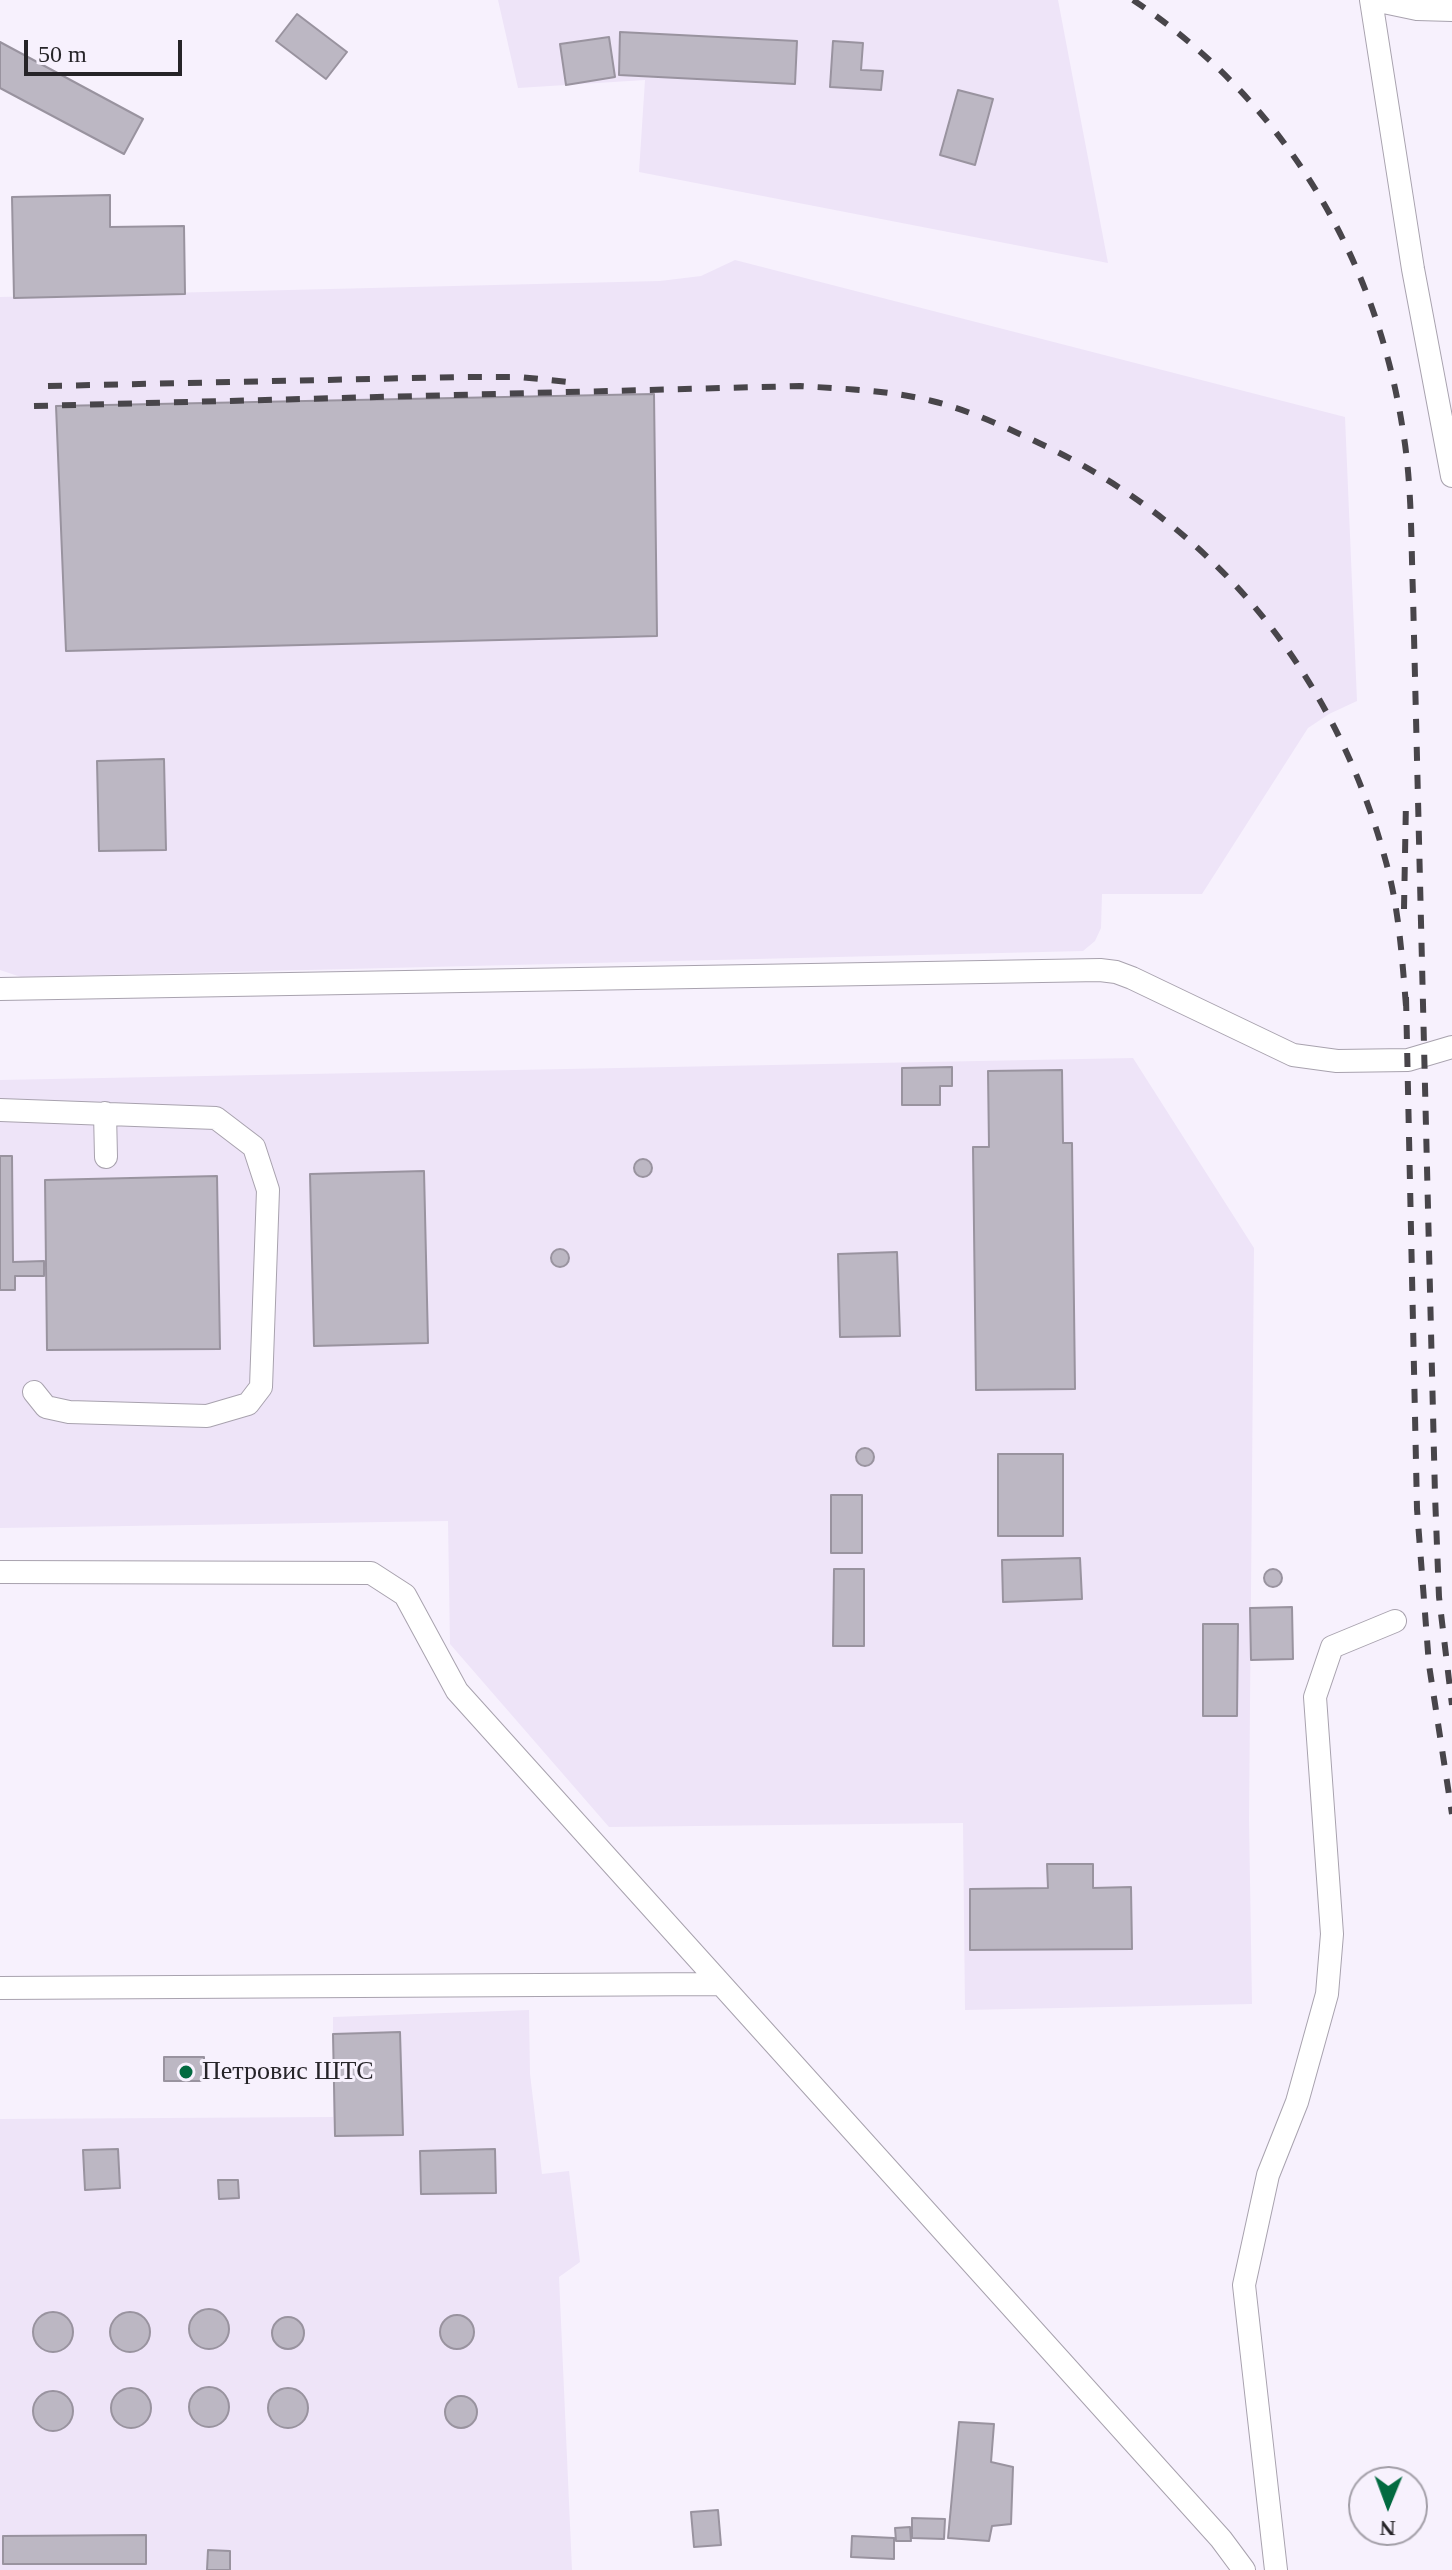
<!DOCTYPE html>
<meta charset="utf-8">
<style>
body{margin:0}
#map{position:relative;width:1452px;height:2570px;overflow:hidden;background:#f7f1fd;font-family:"Times New Roman",serif}
canvas{display:block}
.north{position:absolute;left:1348px;top:2466px;width:80px;height:80px;box-sizing:border-box;background:#f7f1fd;border:2px solid #a39fa8;border-radius:50%;rotate:181deg;font-size:22px;font-weight:700;line-height:32px;text-align:center;color:#262428}
.north::after{content:'';display:block;margin:auto;width:28px;height:36px;background:#026a40;clip-path:polygon(50% 0,100% 100%,50% 72%,0 100%)}
.scale{position:absolute;left:24px;top:40px;width:158px;height:36px;box-sizing:border-box;border:4px solid #262428;border-top:0;padding-left:10px;font-size:24px;line-height:28px;white-space:nowrap;color:#262428;-webkit-text-stroke:6px #f7f1fd;paint-order:stroke}
</style>
<div id="map">
<canvas width="1452" height="2570"></canvas>
<div class="north">N</div>
<div class="scale">50 m</div>
</div>
<script>
const c = document.querySelector('canvas').getContext('2d');
c.lineJoin = 'round';
function fillPath(path, color) {
  c.fillStyle = color;
  c.fill(path, 'evenodd');
}
function trace(path, color, width, dash) {
  c.strokeStyle = color;
  c.lineWidth = width;
  c.lineCap = dash ? 'butt' : 'round';
  c.setLineDash(dash || []);
  c.stroke(path);
}
function label(font, color, halo, rows, align = 'center') {
  c.font = font + ' "Times New Roman",serif';
  c.lineWidth = 6;
  c.setLineDash([]);
  c.textBaseline = 'middle';
  c.strokeStyle = halo;
  c.fillStyle = color;
  for (const [text, x, y, turn = 0] of rows) {
    c.save();
    c.translate(x, y);
    c.rotate((+turn || 0) * Math.PI / 180);
    c.textAlign = isNaN(turn) ? turn : align;
    if (halo) c.strokeText(text, 0, 0);
    c.fillText(text, 0, 0);
    c.restore();
  }
}
fillPath(new Path2D(`
 M 498,0 L 1058,0 L 1108,263 L 639,172 L 645,80 L 518,88 Z
 M 735,260 L 1345,417 L 1357,701 L 1329,714 L 1308,728 L 1202,894 L 1102,894 L 1101,928 L 1095,941 L 1083,951 L 21,977 L 0,970 L 0,297 L 660,281 L 701,276 Z
 M 1133,1058 L 1254,1248 L 1249,1819 L 1252,2004 L 965,2010 L 963,1823 L 609,1827 L 450,1644 L 448,1521 L 0,1528 L 0,1080 Z
 M 529,2010 L 530,2074 L 542,2174 L 569,2171 L 580,2262 L 559,2277 L 572,2570 L 0,2570 L 0,2119 L 333,2117 L 333,2017 Z`), '#eee4f8');
const building = new Path2D(`
 M 297,14 L 347,52 L 326,79 L 276,41 Z
 M 620,32 L 797,41 L 795,84 L 619,75 Z
 M 609,37 L 615,77 L 566,85 L 560,44 Z
 M 833,41 L 863,43 L 861,70 L 883,71 L 881,90 L 830,87 Z
 M 0,42 L 143,119 L 124,154 L 0,88 Z
 M 958,90 L 993,99 L 975,165 L 940,155 Z
 M 110,195 L 110,227 L 184,226 L 185,294 L 14,298 L 12,197 Z
 M 654,394 L 657,636 L 66,651 L 56,406 Z
 M 164,759 L 166,850 L 99,851 L 97,761 Z
 M 952,1067 L 952,1086 L 940,1086 L 940,1105 L 902,1105 L 902,1068 Z
 M 1062,1070 L 1063,1143 L 1072,1143 L 1075,1389 L 976,1390 L 973,1147 L 989,1147 L 988,1071 Z
 M 0,1156 L 12,1156 L 13,1262 L 44,1261 L 44,1276 L 15,1276 L 15,1290 L 0,1290 Z
 M634 1168a9 9 0 1 1 18 0a9 9 0 1 1-18 0Z
 M 424,1171 L 428,1343 L 314,1346 L 310,1174 Z
 M 217,1176 L 220,1349 L 47,1350 L 45,1180 Z
 M551 1258a9 9 0 1 1 18 0a9 9 0 1 1-18 0Z
 M 897,1252 L 900,1336 L 840,1337 L 838,1254 Z
 M856 1457a9 9 0 1 1 18 0a9 9 0 1 1-18 0Z
 M 998,1454 L 1063,1454 L 1063,1536 L 998,1536 Z
 M 831,1495 L 862,1495 L 862,1553 L 831,1553 Z
 M 1080,1558 L 1082,1599 L 1003,1602 L 1002,1560 Z
 M1264 1578a9 9 0 1 1 18 0a9 9 0 1 1-18 0Z
 M 834,1569 L 864,1569 L 864,1646 L 833,1646 Z
 M 1292,1607 L 1293,1659 L 1251,1660 L 1250,1608 Z
 M 1203,1624 L 1238,1624 L 1237,1716 L 1203,1716 Z
 M 1047,1864 L 1093,1864 L 1093,1888 L 1131,1887 L 1132,1949 L 970,1950 L 970,1889 L 1048,1888 Z
 M 400,2032 L 403,2135 L 335,2136 L 333,2034 Z
 M 164,2057 L 204,2057 L 204,2081 L 164,2081 Z
 M 118,2149 L 120,2188 L 85,2190 L 83,2150 Z
 M 495,2149 L 496,2193 L 421,2194 L 420,2151 Z
 M 218,2180 L 238,2180 L 239,2198 L 219,2199 Z
 M189 2329a20 20 0 1 1 40 0a20 20 0 1 1-40 0Z
 M110 2332a20 20 0 1 1 40 0a20 20 0 1 1-40 0Z
 M33 2332a20 20 0 1 1 40 0a20 20 0 1 1-40 0Z
 M440 2332a17 17 0 1 1 34 0a17 17 0 1 1-34 0Z
 M272 2333a16 16 0 1 1 32 0a16 16 0 1 1-32 0Z
 M189 2407a20 20 0 1 1 40 0a20 20 0 1 1-40 0Z
 M111 2408a20 20 0 1 1 40 0a20 20 0 1 1-40 0Z
 M268 2408a20 20 0 1 1 40 0a20 20 0 1 1-40 0Z
 M33 2411a20 20 0 1 1 40 0a20 20 0 1 1-40 0Z
 M445 2412a16 16 0 1 1 32 0a16 16 0 1 1-32 0Z
 M 959,2422 L 994,2424 L 991,2462 L 1013,2467 L 1011,2524 L 992,2526 L 989,2541 L 948,2538 Z
 M 718,2510 L 721,2545 L 694,2547 L 691,2512 Z
 M 912,2518 L 945,2519 L 944,2539 L 912,2538 Z
 M 910,2527 L 911,2541 L 896,2541 L 895,2528 Z
 M 146,2535 L 146,2564 L 3,2564 L 3,2536 Z
 M 852,2536 L 894,2538 L 894,2559 L 851,2557 Z
 M 208,2550 L 230,2551 L 230,2570 L 207,2570 Z`);
fillPath(building, '#bcb7c3');
trace(building, '#99939f', 2);
const minor = new Path2D(`
 M 1371,0 L 1413,269 L 1452,476
 M 1374,0 L 1417,9 L 1452,10
 M 0,989 L 1100,970 L 1116,972 L 1132,978 L 1293,1055 L 1337,1061 L 1408,1060 L 1452,1047
 M 0,1110 L 216,1118 L 254,1147 L 268,1190 L 261,1387 L 248,1404 L 207,1416 L 69,1412 L 46,1407 L 34,1392
 M 105,1113 L 106,1157
 M 0,1572 L 371,1573 L 405,1595 L 457,1691 L 1221,2539 L 1244,2570
 M 0,1988 L 719,1984
 M 1276,2570 L 1244,2285 L 1268,2175 L 1297,2102 L 1327,1994 L 1332,1934 L 1315,1697 L 1332,1647 L 1395,1621`);
trace(minor, '#a8a2ae', 24);
trace(minor, '#fff', 22);
trace(new Path2D(`
 M 1133,0 C 1282,99 1376,255 1403,431 C 1412,485 1411,541 1413,595 L 1435,1495 L 1439,1597 L 1452,1705
 M 48,386 L 460,377 L 520,377 L 568,382
 M 34,406 L 800,386 C 844,389 889,390 932,401 C 969,410 1005,427 1039,443 C 1216,526 1335,674 1386,862 C 1399,909 1402,957 1406,1006
 M 1404,909 L 1406,801
 M 1406,997 L 1417,1509 L 1429,1665 L 1452,1814`), '#48454a', 6, [14, 14]);
for (const [x, y, r, color] of [
 [186,2072,8,"#026a40"]
]) {
  const dot = new Path2D();
  dot.arc(x, y, r, 0, 2 * Math.PI);
  c.fillStyle = color;
  c.fill(dot);
  trace(dot, '#f7f1fd', 3);
}
label('26px', '#262428', '#f7f1fd', [
 ["Петровис ШТС",202,2072]
], 'left');
</script>
